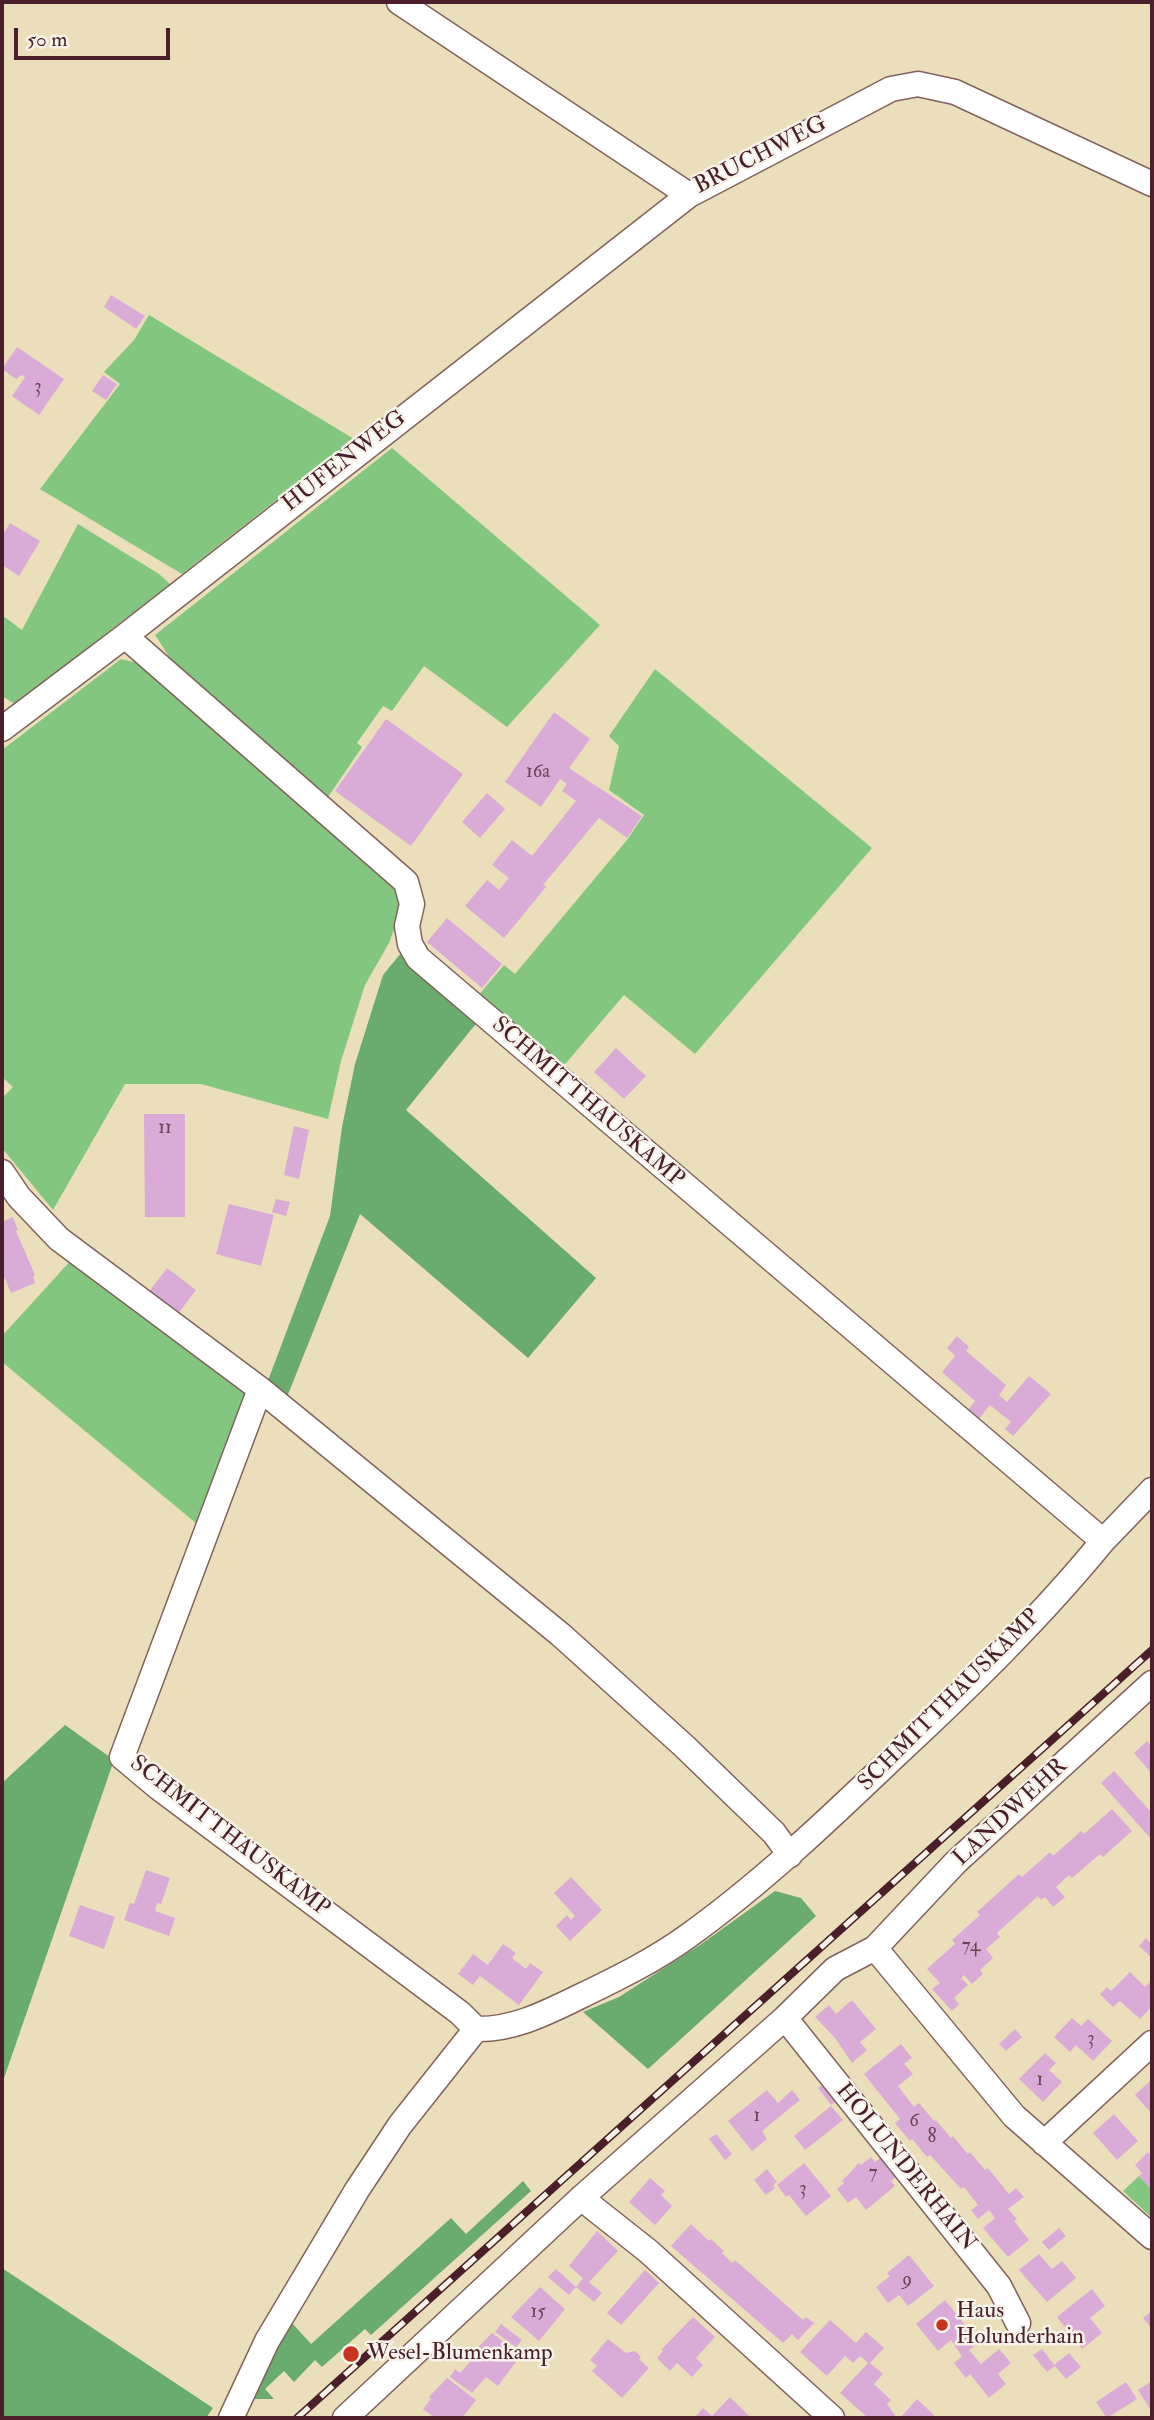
<!DOCTYPE html>
<style>
body{margin:0}
#map{position:relative;width:1154px;height:2420px;overflow:hidden;background:#eadfba;font-family:"IM FELL Double Pica",serif}
canvas{display:block}
.frame{position:absolute;inset:0;border:4px solid #4a1f2b;pointer-events:none}
.scale{position:absolute;left:14px;top:28px;width:156px;height:32px;box-sizing:border-box;border:4px solid #4a1f2b;border-top:0;padding-left:9px;font-size:21px;line-height:24px;white-space:nowrap;color:#4a1f2b;-webkit-text-stroke:5px #f7f3e8;paint-order:stroke}
</style>
<div id="map">
<canvas width="1154" height="2420"></canvas>
<div class="frame"></div>
<div class="scale">50 m</div>
</div>
<script>
const c = document.querySelector('canvas').getContext('2d');
c.lineJoin = 'round';
function fillPath(path, color) {
  c.fillStyle = color;
  c.fill(path, 'evenodd');
}
function trace(path, color, width, dash) {
  c.strokeStyle = color;
  c.lineWidth = width;
  c.lineCap = dash ? 'butt' : 'round';
  c.setLineDash(dash || []);
  c.stroke(path);
}
function label(font, color, halo, rows, align = 'center') {
  c.font = font + ' "IM FELL Double Pica",serif';
  c.lineWidth = 5;
  c.setLineDash([]);
  c.textBaseline = 'middle';
  c.strokeStyle = halo;
  c.fillStyle = color;
  for (const [text, x, y, turn = 0] of rows) {
    c.save();
    c.translate(x, y);
    c.rotate((+turn || 0) * Math.PI / 180);
    c.textAlign = isNaN(turn) ? turn : align;
    if (halo) c.strokeText(text, 0, 0);
    c.fillText(text, 0, 0);
    c.restore();
  }
}
fillPath(new Path2D(`
 M 149,315 L 354,439 L 182,574 L 40,489 L 120,384 L 104,372 L 134,340 Z
 M 392,448 L 600,625 L 507,727 L 424,666 L 392,711 L 383,706 L 357,743 L 362,747 L 326,800 L 186,682 L 155,635 Z
 M 78,524 L 159,574 L 170,584 L 15,704 L 2,696 L 2,615 L 22,630 Z
 M 121,659 L 142,664 L 389,875 L 404,902 L 389,943 L 365,985 L 341,1061 L 328,1119 L 201,1084 L 125,1084 L 53,1210 L 2,1148 L 2,1098 L 13,1087 L 2,1077 L 2,750 Z
 M 655,669 L 872,848 L 695,1054 L 624,995 L 561,1069 L 477,997 L 504,965 L 515,974 L 627,840 L 644,815 L 609,790 L 619,746 L 609,736 Z
 M 74,1257 L 247,1392 L 197,1524 L 2,1362 L 2,1336 Z
 M 1139,2176 L 1152,2190 L 1152,2218 L 1123,2191 Z`), '#83c67f');
fillPath(new Path2D(`
 M 401,953 L 479,1020 L 406,1110 L 596,1278 L 528,1358 L 360,1214 L 285,1402 L 266,1386 L 330,1216 L 342,1127 L 355,1064 L 383,975 Z
 M 65,1725 L 114,1760 L 2,2084 L 2,1783 Z
 M 775,1891 L 801,1898 L 816,1916 L 648,2069 L 583,2012 L 619,1997 L 700,1945 Z
 M 523,2181 L 531,2191 L 371,2335 L 365,2329 L 322,2367 L 315,2360 L 294,2382 L 284,2371 L 265,2389 L 274,2399 L 246,2399 L 292,2323 L 311,2344 L 451,2218 L 466,2234 Z
 M 2,2268 L 213,2408 L 206,2418 L 2,2417 Z`), '#6aab6e');
fillPath(new Path2D(`
 M 111,295 L 145,316 L 136,329 L 104,307 Z
 M 17,347 L 64,379 L 39,415 L 12,396 L 25,377 L 22,375 L 16,379 L 2,369 Z
 M 103,375 L 117,384 L 106,400 L 92,391 Z
 M 10,523 L 40,541 L 19,576 L 2,565 L 2,536 Z
 M 554,712 L 590,739 L 569,768 L 642,816 L 627,838 L 599,818 L 543,885 L 546,887 L 504,938 L 465,906 L 487,880 L 499,890 L 509,878 L 492,865 L 512,840 L 532,856 L 576,801 L 562,791 L 567,784 L 560,779 L 541,807 L 505,782 Z
 M 386,719 L 463,774 L 411,846 L 335,791 Z
 M 487,793 L 505,809 L 480,838 L 462,822 Z
 M 447,918 L 502,964 L 482,988 L 427,942 Z
 M 616,1048 L 646,1076 L 624,1099 L 594,1072 Z
 M 144,1114 L 185,1114 L 185,1217 L 145,1217 Z
 M 294,1126 L 309,1130 L 299,1179 L 284,1175 Z
 M 276,1199 L 290,1202 L 286,1216 L 272,1212 Z
 M 229,1204 L 274,1215 L 261,1266 L 216,1254 Z
 M 13,1217 L 18,1230 L 16,1231 L 35,1275 L 33,1276 L 35,1283 L 11,1293 L 2,1272 L 2,1222 Z
 M 167,1268 L 196,1290 L 177,1315 L 148,1293 Z
 M 957,1336 L 969,1347 L 966,1351 L 1006,1385 L 999,1395 L 1007,1402 L 1029,1376 L 1051,1394 L 1013,1436 L 1005,1429 L 1011,1422 L 990,1405 L 978,1420 L 967,1411 L 975,1401 L 942,1372 L 955,1356 L 947,1348 Z
 M 1147,1741 L 1152,1747 L 1152,1774 L 1134,1753 Z
 M 1114,1771 L 1152,1813 L 1152,1840 L 1101,1783 Z
 M 1112,1809 L 1132,1831 L 1103,1857 L 1100,1854 L 1072,1878 L 1069,1875 L 1056,1887 L 1065,1897 L 1053,1907 L 1045,1897 L 1041,1900 L 1038,1896 L 997,1933 L 1000,1937 L 986,1949 L 993,1958 L 980,1970 L 983,1974 L 972,1984 L 964,1975 L 961,1978 L 968,1985 L 954,1998 L 959,2004 L 952,2011 L 932,1989 L 940,1983 L 927,1969 L 955,1944 L 952,1940 L 980,1915 L 977,1912 L 1019,1874 L 1022,1877 L 1050,1852 L 1053,1856 L 1081,1831 L 1084,1834 Z
 M 146,1870 L 170,1878 L 161,1904 L 157,1903 L 155,1911 L 175,1918 L 169,1936 L 124,1920 L 130,1903 L 134,1904 Z
 M 571,1877 L 602,1910 L 570,1941 L 556,1926 L 567,1915 L 571,1920 L 575,1916 L 554,1893 Z
 M 80,1905 L 115,1917 L 104,1949 L 69,1936 Z
 M 1146,1938 L 1152,1945 L 1152,1958 L 1139,1946 Z
 M 503,1944 L 516,1953 L 512,1958 L 526,1969 L 530,1963 L 543,1972 L 519,2005 L 480,1976 L 473,1985 L 458,1974 L 473,1954 L 488,1965 Z
 M 1130,1972 L 1145,1987 L 1152,1980 L 1152,2006 L 1140,2019 L 1120,2001 L 1113,2007 L 1100,1994 L 1107,1987 L 1111,1991 Z
 M 852,2000 L 876,2029 L 860,2042 L 867,2050 L 852,2063 L 835,2038 L 815,2017 L 829,2005 L 836,2014 Z
 M 1072,2018 L 1081,2026 L 1088,2019 L 1112,2041 L 1093,2061 L 1076,2045 L 1070,2052 L 1054,2037 Z
 M 1015,2029 L 1022,2037 L 1006,2051 L 999,2044 Z
 M 901,2044 L 912,2058 L 904,2064 L 913,2074 L 898,2086 L 914,2107 L 919,2103 L 934,2121 L 936,2120 L 951,2138 L 953,2136 L 968,2154 L 970,2152 L 985,2170 L 988,2168 L 1009,2194 L 1016,2188 L 1024,2197 L 1008,2209 L 1017,2219 L 1014,2221 L 1029,2240 L 1008,2257 L 983,2228 L 995,2218 L 989,2210 L 978,2219 L 971,2210 L 978,2205 L 964,2187 L 961,2189 L 930,2155 L 927,2157 L 912,2139 L 910,2141 L 895,2123 L 900,2119 L 864,2074 Z
 M 1045,2053 L 1056,2063 L 1049,2070 L 1062,2082 L 1043,2102 L 1019,2079 Z
 M 1152,2079 L 1152,2114 L 1135,2095 Z
 M 825,2083 L 838,2100 L 831,2105 L 818,2088 Z
 M 767,2090 L 778,2103 L 792,2090 L 800,2100 L 762,2131 L 767,2139 L 752,2151 L 728,2121 Z
 M 831,2106 L 843,2120 L 805,2150 L 794,2136 Z
 M 1114,2114 L 1138,2141 L 1117,2160 L 1093,2133 Z
 M 716,2134 L 732,2154 L 725,2160 L 709,2139 Z
 M 1148,2152 L 1152,2157 L 1152,2190 L 1139,2176 L 1142,2173 L 1135,2165 Z
 M 882,2156 L 898,2175 L 891,2181 L 895,2186 L 866,2210 L 856,2197 L 848,2203 L 837,2189 L 844,2183 L 842,2181 L 859,2163 L 861,2165 L 871,2157 L 875,2162 Z
 M 804,2163 L 831,2196 L 806,2216 L 789,2195 L 786,2197 L 777,2185 Z
 M 767,2169 L 777,2182 L 773,2185 L 775,2188 L 766,2195 L 754,2180 Z
 M 650,2178 L 665,2191 L 661,2195 L 672,2206 L 655,2225 L 629,2202 Z
 M 691,2224 L 709,2241 L 711,2239 L 724,2251 L 722,2253 L 732,2263 L 735,2260 L 803,2320 L 806,2317 L 814,2323 L 798,2340 L 792,2334 L 783,2343 L 671,2246 Z
 M 1059,2228 L 1066,2236 L 1049,2250 L 1042,2242 Z
 M 597,2231 L 618,2251 L 589,2282 L 602,2293 L 594,2302 L 576,2287 L 583,2278 L 569,2266 Z
 M 1039,2254 L 1052,2269 L 1062,2261 L 1076,2278 L 1047,2302 L 1019,2270 Z
 M 909,2255 L 934,2286 L 908,2306 L 899,2295 L 888,2303 L 876,2287 L 890,2276 L 887,2273 Z
 M 556,2269 L 576,2287 L 569,2295 L 548,2277 Z
 M 645,2270 L 659,2283 L 621,2325 L 607,2313 Z
 M 540,2287 L 565,2309 L 539,2341 L 511,2317 Z
 M 1092,2289 L 1105,2306 L 1090,2318 L 1102,2333 L 1082,2349 L 1057,2317 Z
 M 945,2300 L 979,2342 L 969,2350 L 981,2364 L 999,2349 L 1011,2363 L 998,2374 L 1006,2384 L 989,2398 L 970,2374 L 966,2378 L 954,2363 L 962,2356 L 951,2340 L 938,2351 L 916,2324 Z
 M 1152,2311 L 1152,2329 L 1143,2318 Z
 M 693,2317 L 715,2337 L 696,2358 L 703,2365 L 692,2377 L 677,2363 L 670,2371 L 657,2358 L 663,2351 L 661,2350 Z
 M 830,2320 L 856,2343 L 866,2332 L 884,2348 L 870,2363 L 883,2374 L 874,2384 L 891,2400 L 887,2404 L 897,2418 L 868,2418 L 840,2393 L 868,2363 L 860,2356 L 853,2363 L 845,2356 L 827,2376 L 800,2352 Z
 M 501,2324 L 522,2340 L 516,2347 L 495,2332 Z
 M 492,2333 L 521,2355 L 498,2386 L 486,2377 L 472,2393 L 450,2377 L 455,2369 L 460,2373 L 469,2363 L 478,2347 Z
 M 608,2339 L 626,2353 L 635,2351 L 641,2357 L 639,2359 L 649,2368 L 622,2398 L 592,2371 L 597,2366 L 590,2360 Z
 M 1042,2349 L 1055,2366 L 1047,2372 L 1033,2355 Z
 M 1069,2353 L 1081,2367 L 1066,2379 L 1054,2365 Z
 M 447,2378 L 476,2400 L 462,2418 L 435,2418 L 423,2409 L 431,2399 L 429,2397 Z
 M 1152,2381 L 1152,2412 L 1138,2390 Z
 M 1126,2382 L 1137,2399 L 1107,2418 L 1096,2402 Z
 M 730,2397 L 751,2418 L 694,2418 L 703,2408 L 712,2416 Z
 M 917,2399 L 934,2415 L 931,2418 L 900,2418 Z`), '#dbabd8');
const street = new Path2D(`
 M 399,2 L 689,195 L 891,89 L 918,84 L 955,92 L 1152,184
 M 125,636 L 406,882 L 412,904 L 407,926 L 410,944 L 418,958 L 1103,1541 C 1040,1618 968,1688 896,1755 C 829,1819 763,1882 688,1936 C 655,1960 618,1978 581,1996 C 548,2012 514,2030 476,2029 L 400,2125 L 357,2190 L 267,2341 L 231,2418
 M 2,729 L 125,636 L 689,195
 M 2,1172 L 19,1197 L 59,1239 L 260,1389 L 561,1635 L 684,1746 L 774,1833 L 790,1855
 M 260,1389 L 122,1757 L 159,1788 L 460,2013 L 476,2029
 M 1103,1541 L 1152,1490
 M 875,1948 L 1014,2116 L 1152,2237
 M 785,2018 L 999,2286 L 1018,2323
 M 1044,2143 L 1152,2043
 M 581,2198 L 648,2251 L 832,2418
 M 345,2418 L 581,2198 L 785,2018 L 835,1969 L 875,1948 L 956,1862 L 1152,1683`);
trace(street, '#82625d', 27);
trace(street, '#fff', 24);
const rail = new Path2D(`
 M 297,2418 L 1152,1650`);
trace(rail, '#4a1f2b', 8);
trace(rail, '#f7f3e8', 5, [16]);
for (const [x, y, r, color] of [
 [942,2325,7,"#c8321e"],
 [351,2354,9,"#c8321e"]
]) {
  const dot = new Path2D();
  dot.arc(x, y, r, 0, 2 * Math.PI);
  c.fillStyle = color;
  c.fill(dot);
  trace(dot, '#f7f3e8', 2.5);
}
label('19px', '#6e4256', null, [
 ["3",38,388],
 ["16a",538,773],
 ["11",165,1129],
 ["74",971,1947],
 ["3",1091,2040],
 ["1",1040,2081],
 ["1",757,2117],
 ["6",914,2122],
 ["8",932,2138],
 ["7",873,2174],
 ["3",803,2190],
 ["9",907,2281],
 ["15",538,2313]
]);
label('23px', '#4a1f2b', '#f7f3e8', [
 ["BRUCHWEG",761,156,-27],
 ["HUFENWEG",345,462,-38],
 ["SCHMITTHAUSKAMP",587,1103,41],
 ["SCHMITTHAUSKAMP",950,1701,-45],
 ["LANDWEHR",1011,1813,-43],
 ["SCHMITTHAUSKAMP",229,1837,38],
 ["HOLUNDERHAIN",905,2168,51]
]);
label('23px', '#4a1f2b', '#f7f3e8', [
 ["Haus",956,2312],
 ["Holunderhain",956,2338],
 ["Wesel-Blumenkamp",367,2354]
], 'left');
</script>
